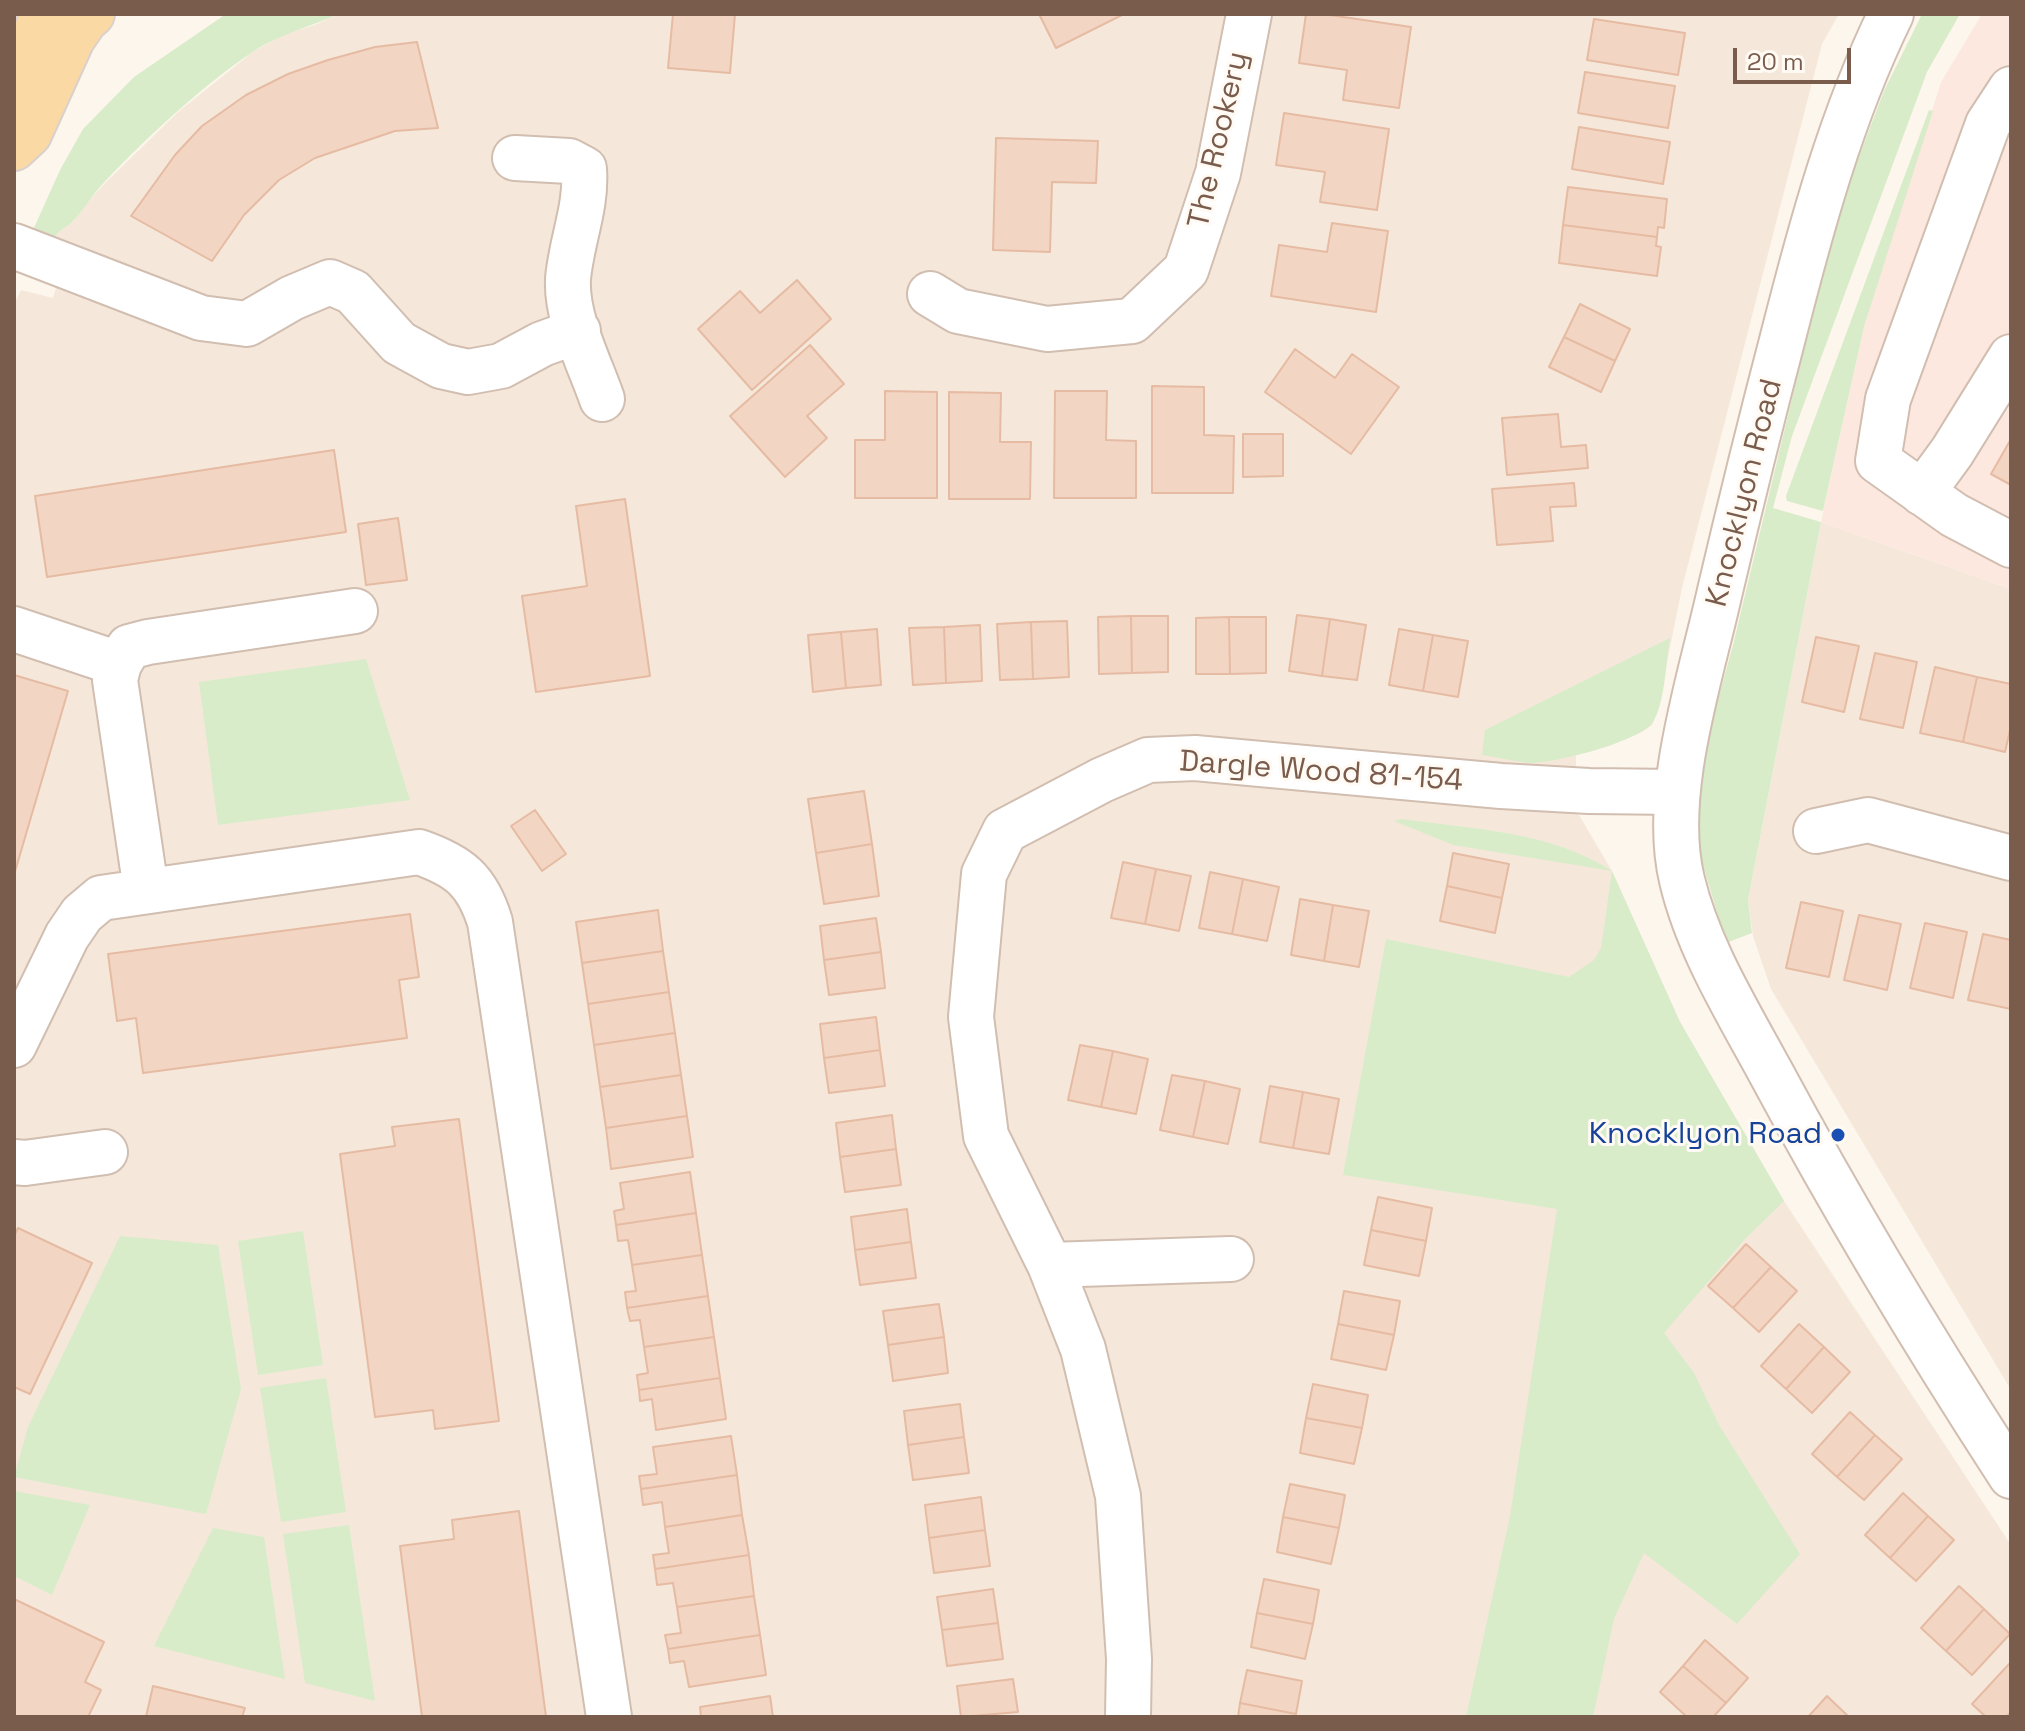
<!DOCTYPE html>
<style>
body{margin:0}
#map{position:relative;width:2025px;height:1731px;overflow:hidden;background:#fdf6ec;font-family:"Space Grotesk",sans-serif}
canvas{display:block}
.frame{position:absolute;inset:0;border:16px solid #7a5c4d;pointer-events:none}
.scale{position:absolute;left:1733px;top:48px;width:118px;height:36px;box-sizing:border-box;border:4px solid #7a5c4d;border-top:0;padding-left:10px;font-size:24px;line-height:28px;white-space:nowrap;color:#7a5c4d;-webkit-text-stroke:6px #fffaf3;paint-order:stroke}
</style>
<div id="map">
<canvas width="2025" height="1731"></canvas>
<div class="frame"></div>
<div class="scale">20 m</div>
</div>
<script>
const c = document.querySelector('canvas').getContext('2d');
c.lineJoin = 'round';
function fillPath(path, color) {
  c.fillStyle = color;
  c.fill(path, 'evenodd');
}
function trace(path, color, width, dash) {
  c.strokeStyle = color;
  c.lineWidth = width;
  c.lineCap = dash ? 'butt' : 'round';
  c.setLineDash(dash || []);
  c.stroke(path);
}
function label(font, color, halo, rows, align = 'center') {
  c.font = font + ' "Space Grotesk",sans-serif';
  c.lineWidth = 6;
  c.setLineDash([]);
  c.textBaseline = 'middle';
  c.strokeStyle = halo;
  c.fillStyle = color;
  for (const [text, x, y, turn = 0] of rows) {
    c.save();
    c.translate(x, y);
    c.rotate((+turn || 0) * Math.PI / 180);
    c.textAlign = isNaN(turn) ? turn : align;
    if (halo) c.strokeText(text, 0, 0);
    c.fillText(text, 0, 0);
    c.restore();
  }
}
fillPath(new Path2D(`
 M 338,14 L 1839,14 L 1822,44 L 1682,588 L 1657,711 L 1652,725 L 1642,732 L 1608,746 L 1576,755 L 1576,810 L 1612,871 L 1680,1022 L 1784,1201 L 2011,1545 L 2011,1717 L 14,1717 L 14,304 L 21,290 L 53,298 L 69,245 L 53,240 L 54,235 L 72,222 L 100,188 L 178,112 L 254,51 L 285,34 L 315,25 Z
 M 1821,522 L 2011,589 L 2011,1390 L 1771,989 L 1753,936 L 1748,900 Z`), '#f5e8da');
fillPath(new Path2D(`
 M 1982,14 L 2011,14 L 2011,589 L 1821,522 L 1864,327 L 1941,82 Z`), '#fde8e0');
fillPath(new Path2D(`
 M 226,14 L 338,14 C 310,27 280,34 254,51 C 203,85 141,142 99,188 C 90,199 82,212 72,222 C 64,229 55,232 52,243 L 33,230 L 60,170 L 83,129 L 134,77 Z
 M 1922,14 L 1960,14 L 1927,72 L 1792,436 L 1773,508 L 1821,522 L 1748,900 L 1752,933 L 1726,943 L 1700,855 L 1697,805 L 1711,725 L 1733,645 L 1828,248 L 1848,185 L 1884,91 Z
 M 1929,110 L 1933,111 L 1864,327 L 1823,511 L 1787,501 L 1786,496 Z
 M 1670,638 C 1666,661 1665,703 1653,722 C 1640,742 1554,763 1531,763 C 1515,762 1498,757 1482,755 L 1485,730 Z
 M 366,659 L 410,800 L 218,825 L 199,682 Z
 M 1401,819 C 1472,829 1551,831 1612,871 L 1680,1022 L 1784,1201 L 1745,1239 L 1664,1333 L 1694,1373 L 1719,1425 L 1800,1554 L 1737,1624 L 1644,1553 L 1614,1619 L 1593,1717 L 1466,1717 L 1510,1516 L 1557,1209 L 1343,1175 L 1386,939 L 1569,977 L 1594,960 L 1601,948 L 1612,871 L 1453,845 L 1394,821 Z
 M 303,1231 L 323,1365 L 258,1375 L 238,1241 Z
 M 120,1236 L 218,1245 L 241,1389 L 206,1514 L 14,1477 L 28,1427 Z
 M 326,1378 L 346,1512 L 281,1522 L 260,1388 Z
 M 14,1491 L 90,1505 L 52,1595 L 14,1576 Z
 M 349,1525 L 375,1701 L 305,1683 L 283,1534 Z
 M 213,1528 L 264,1537 L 285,1679 L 154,1646 Z`), '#d8ecc9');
const building = new Path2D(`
 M 673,14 L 735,14 L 730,73 L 668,68 Z
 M 1039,14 L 1124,14 L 1056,48 Z
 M 1306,14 L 1323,14 L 1411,27 L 1399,108 L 1343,100 L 1347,70 L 1299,63 Z
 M 1594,19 L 1685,33 L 1678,75 L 1587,60 Z
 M 417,42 L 438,128 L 395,131 L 315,158 L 279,180 L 244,215 L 212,261 L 131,216 L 175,155 L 202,126 L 246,95 L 288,74 L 328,60 L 375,47 Z
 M 1585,72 L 1675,86 L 1668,128 L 1578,113 Z
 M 1284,113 L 1389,129 L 1377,210 L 1320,202 L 1325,172 L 1276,165 Z
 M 1579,127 L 1670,142 L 1663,184 L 1572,169 Z
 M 996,138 L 1098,141 L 1096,183 L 1052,182 L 1050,252 L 993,250 Z
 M 1568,187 L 1667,199 L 1664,228 L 1658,227 L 1657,237 L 1563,225 Z
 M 1332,223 L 1388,231 L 1376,312 L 1271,296 L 1279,245 L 1327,252 Z
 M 1563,225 L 1657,237 L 1656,246 L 1661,247 L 1657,276 L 1559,263 Z
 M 797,280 L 831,319 L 752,390 L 698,329 L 740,291 L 760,313 Z
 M 1580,304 L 1630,329 L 1615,361 L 1564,337 Z
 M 1564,337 L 1615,361 L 1601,392 L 1549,367 Z
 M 810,345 L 844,384 L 807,416 L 827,438 L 785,477 L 730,416 Z
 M 1295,349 L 1335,378 L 1352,354 L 1399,387 L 1351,454 L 1265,392 Z
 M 1152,386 L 1204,387 L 1204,435 L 1234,436 L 1233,493 L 1152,493 Z
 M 885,391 L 937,392 L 937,498 L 855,498 L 855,440 L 885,440 Z
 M 1055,391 L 1107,391 L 1106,440 L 1136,441 L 1136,498 L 1054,498 Z
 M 949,392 L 1001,393 L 1000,442 L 1031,442 L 1030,499 L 949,499 Z
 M 1558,414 L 1561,447 L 1586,445 L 1588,468 L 1507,475 L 1502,418 Z
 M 1243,434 L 1283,434 L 1283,476 L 1243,477 Z
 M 2011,439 L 2011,485 L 1991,474 Z
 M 334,450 L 346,532 L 47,577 L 35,496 Z
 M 1574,483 L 1576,506 L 1550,507 L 1553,541 L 1497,545 L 1492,489 Z
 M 625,499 L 650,676 L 536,692 L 522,596 L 587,586 L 576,506 Z
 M 398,518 L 407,580 L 366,585 L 358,524 Z
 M 1297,615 L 1330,619 L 1322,676 L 1289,671 Z
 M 1131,616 L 1132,673 L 1099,674 L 1098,617 Z
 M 1131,616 L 1168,616 L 1168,672 L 1132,673 Z
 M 1229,617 L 1230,674 L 1196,674 L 1196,618 Z
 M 1229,617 L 1266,617 L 1266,673 L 1230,674 Z
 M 1330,619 L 1366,625 L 1357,680 L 1322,676 Z
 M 1067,621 L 1069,677 L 1033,679 L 1031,622 Z
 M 1031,622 L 1033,679 L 1000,680 L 997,624 Z
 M 980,625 L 982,681 L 946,683 L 944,627 Z
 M 944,627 L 946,683 L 913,685 L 909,628 Z
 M 877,629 L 881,685 L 846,688 L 841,632 Z
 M 1399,629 L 1433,635 L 1423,691 L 1389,685 Z
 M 841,632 L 846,688 L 813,692 L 808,635 Z
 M 1433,635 L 1468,641 L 1458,697 L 1423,691 Z
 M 1816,637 L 1859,646 L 1844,712 L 1802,702 Z
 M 1875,653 L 1917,662 L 1903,728 L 1860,719 Z
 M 1935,667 L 1977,677 L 1963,742 L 1920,733 Z
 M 14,675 L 68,691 L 14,875 Z
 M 1977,677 L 2011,684 L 2011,726 L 2005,752 L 1963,742 Z
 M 864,791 L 872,844 L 816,853 L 808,799 Z
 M 535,810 L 566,854 L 542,871 L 511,826 Z
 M 872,844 L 879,896 L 824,904 L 816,853 Z
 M 1453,853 L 1509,864 L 1502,898 L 1447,886 Z
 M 1123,862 L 1156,869 L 1145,924 L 1111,918 Z
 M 1156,869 L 1191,876 L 1179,931 L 1145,924 Z
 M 1210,872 L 1243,879 L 1232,934 L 1199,928 Z
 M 1243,879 L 1279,887 L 1267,941 L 1232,934 Z
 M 1447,886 L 1502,898 L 1495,933 L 1440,921 Z
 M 1300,899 L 1333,905 L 1324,961 L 1291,955 Z
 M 1801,902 L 1843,911 L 1829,977 L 1786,968 Z
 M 1333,905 L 1369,911 L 1359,967 L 1324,961 Z
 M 658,910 L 663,951 L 582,963 L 576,922 Z
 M 410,914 L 419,977 L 399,980 L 407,1038 L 143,1073 L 136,1018 L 117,1021 L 108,954 Z
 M 1859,915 L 1901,924 L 1887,990 L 1844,980 Z
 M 876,918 L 881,952 L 824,960 L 820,926 Z
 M 1925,923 L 1967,932 L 1953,998 L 1910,988 Z
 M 1983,934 L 2011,940 L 2011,1009 L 1968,1000 Z
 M 663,951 L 669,992 L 588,1004 L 582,963 Z
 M 881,952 L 885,988 L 829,995 L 824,960 Z
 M 669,992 L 675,1033 L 594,1045 L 588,1004 Z
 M 876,1017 L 880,1050 L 824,1058 L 820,1024 Z
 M 675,1033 L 681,1075 L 600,1087 L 594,1045 Z
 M 1080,1045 L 1113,1051 L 1101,1107 L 1068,1100 Z
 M 880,1050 L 885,1086 L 829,1093 L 824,1058 Z
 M 1113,1051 L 1148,1059 L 1136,1114 L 1101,1107 Z
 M 681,1075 L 687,1116 L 606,1128 L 600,1087 Z
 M 1172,1075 L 1205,1081 L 1193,1137 L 1160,1130 Z
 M 1205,1081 L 1240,1089 L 1228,1144 L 1193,1137 Z
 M 1270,1086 L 1303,1092 L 1293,1148 L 1260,1142 Z
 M 1303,1092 L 1339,1099 L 1329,1154 L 1293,1148 Z
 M 892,1115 L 896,1149 L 840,1157 L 836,1123 Z
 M 687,1116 L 693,1157 L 611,1169 L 606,1128 Z
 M 459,1119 L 499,1421 L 435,1429 L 433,1410 L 375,1417 L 340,1154 L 395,1146 L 392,1127 Z
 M 896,1149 L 901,1185 L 845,1192 L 840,1157 Z
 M 690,1172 L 696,1213 L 616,1225 L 614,1211 L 624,1209 L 620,1183 Z
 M 1378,1197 L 1432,1208 L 1426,1241 L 1371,1230 Z
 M 907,1209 L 911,1242 L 855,1250 L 851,1217 Z
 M 696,1213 L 702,1255 L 632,1265 L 628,1240 L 618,1241 L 616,1225 Z
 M 18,1228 L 92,1263 L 30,1394 L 14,1387 L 14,1236 Z
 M 1371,1230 L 1426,1241 L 1419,1276 L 1364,1265 Z
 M 911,1242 L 916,1278 L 860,1285 L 855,1250 Z
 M 1746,1244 L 1771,1267 L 1733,1308 L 1708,1286 Z
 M 702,1255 L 708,1296 L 627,1308 L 625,1292 L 636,1291 L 632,1265 Z
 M 1771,1267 L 1797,1291 L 1759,1332 L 1733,1308 Z
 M 1344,1291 L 1400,1301 L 1394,1335 L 1338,1324 Z
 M 708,1296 L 714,1337 L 644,1347 L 640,1320 L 630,1321 L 627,1308 Z
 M 939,1304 L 944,1337 L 888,1345 L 883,1311 Z
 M 1338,1324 L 1394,1335 L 1386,1370 L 1331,1359 Z
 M 1799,1324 L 1824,1347 L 1786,1389 L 1761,1366 Z
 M 714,1337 L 720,1378 L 639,1390 L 637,1375 L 648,1373 L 644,1347 Z
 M 944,1337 L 948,1373 L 893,1381 L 888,1345 Z
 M 1824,1347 L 1850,1372 L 1812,1413 L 1786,1389 Z
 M 720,1378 L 726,1419 L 656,1430 L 652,1399 L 640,1401 L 639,1390 Z
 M 1313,1384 L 1368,1395 L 1362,1428 L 1306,1418 Z
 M 960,1404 L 964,1437 L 908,1445 L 904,1411 Z
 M 1850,1412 L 1875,1435 L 1837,1477 L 1812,1454 Z
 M 1306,1418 L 1362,1428 L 1354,1464 L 1300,1453 Z
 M 1875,1435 L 1902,1459 L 1864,1500 L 1837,1477 Z
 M 731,1436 L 737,1475 L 641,1489 L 639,1476 L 657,1474 L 653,1447 Z
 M 964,1437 L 969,1473 L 913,1480 L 908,1445 Z
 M 737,1475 L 742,1515 L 665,1527 L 662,1502 L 643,1505 L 641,1489 Z
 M 1290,1484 L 1345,1495 L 1339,1528 L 1283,1517 Z
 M 1903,1493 L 1928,1516 L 1890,1558 L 1865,1535 Z
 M 981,1497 L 985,1530 L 929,1538 L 925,1505 Z
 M 519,1511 L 546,1717 L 422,1717 L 400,1546 L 454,1539 L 452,1520 Z
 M 742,1515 L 749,1555 L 655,1569 L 653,1555 L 669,1553 L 665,1527 Z
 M 1928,1516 L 1954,1540 L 1916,1581 L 1890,1558 Z
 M 1283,1517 L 1339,1528 L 1331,1564 L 1277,1552 Z
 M 985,1530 L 990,1566 L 934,1573 L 929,1538 Z
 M 749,1555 L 754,1596 L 677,1607 L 673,1583 L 657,1585 L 655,1569 Z
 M 1264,1579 L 1319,1590 L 1313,1624 L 1257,1613 Z
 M 1959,1586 L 1984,1609 L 1946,1651 L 1921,1628 Z
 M 993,1589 L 998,1623 L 942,1630 L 937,1597 Z
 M 754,1596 L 760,1635 L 668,1649 L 665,1635 L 681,1633 L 677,1607 Z
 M 14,1599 L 104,1642 L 85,1682 L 101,1690 L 88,1717 L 14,1717 Z
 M 1984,1609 L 2010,1634 L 1972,1675 L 1946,1651 Z
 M 1257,1613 L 1313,1624 L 1305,1659 L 1251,1647 Z
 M 998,1623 L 1003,1659 L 947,1666 L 942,1630 Z
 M 760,1635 L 766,1675 L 689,1687 L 684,1661 L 670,1663 L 668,1649 Z
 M 1705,1640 L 1748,1678 L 1726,1703 L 1683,1666 Z
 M 2010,1663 L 2011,1712 L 2006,1717 L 1986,1717 L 1972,1704 Z
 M 1683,1666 L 1726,1703 L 1713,1717 L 1687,1717 L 1660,1692 Z
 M 1247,1670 L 1302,1681 L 1296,1714 L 1240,1703 Z
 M 1013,1679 L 1018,1712 L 961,1717 L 957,1686 Z
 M 153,1686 L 245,1708 L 242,1717 L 146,1717 Z
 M 770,1696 L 773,1717 L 701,1717 L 700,1707 Z
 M 1827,1696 L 1849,1717 L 1808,1717 Z
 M 1240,1703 L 1296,1714 L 1295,1717 L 1238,1717 Z`);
fillPath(building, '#f3d5c3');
trace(building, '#e6bba3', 2);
const minor = new Path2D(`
 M 1891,14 C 1841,116 1811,227 1783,337 C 1761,421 1740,506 1720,591 C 1701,677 1661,794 1682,880 C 1698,948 1738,1012 1771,1073 C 1845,1211 1926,1345 2011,1476
 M 2011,89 L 1988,124 L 1888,399 L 1878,461 L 1954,515 L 2011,545
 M 515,158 L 569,161 L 584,169 C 587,207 571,242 568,279 C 566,318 589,362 602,399
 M 14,246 L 201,318 L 247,324 L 292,298 L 330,282 L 353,292 L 399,343 L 441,366 L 468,372 L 501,366 L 542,344 L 578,331
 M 930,294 L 958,311 L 1047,329 L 1132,321 L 1186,270 L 1218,173 L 1249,14
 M 1922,493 L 1952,452 L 2011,357
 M 14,629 L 119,664
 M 1816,831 L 1868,820 L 2011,858
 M 146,890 L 115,680 L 119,664 L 129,647 L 148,642 L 355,611
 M 14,1045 L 67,936 L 82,914 L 101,898 L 419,852 C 459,866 477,880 490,922 L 609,1717
 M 14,1162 L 25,1163 L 105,1152
 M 1050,1265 L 1231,1259
 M 1128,1717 L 1129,1659 L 1118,1496 L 1083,1349 L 1050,1265 L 986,1136 L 971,1017 L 984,874 L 1005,831 L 1102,780 L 1148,760 L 1195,758 L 1501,786 L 1589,791 L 1677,792`);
const major = new Path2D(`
 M 14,88 L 43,14
 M 14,148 L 29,134 L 72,39 L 85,20 L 92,14`);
trace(minor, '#d1beb0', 48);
trace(major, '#dad1cd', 48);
trace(minor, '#fff', 44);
trace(major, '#fbd9a5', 44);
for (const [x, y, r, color] of [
 [1838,1135,8,"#1a4fb4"]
]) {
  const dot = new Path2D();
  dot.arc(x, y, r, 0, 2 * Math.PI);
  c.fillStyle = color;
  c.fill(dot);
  trace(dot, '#fffaf3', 3);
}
label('30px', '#7a5c4d', '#fffaf3', [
 ["The Rookery",1219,140,-77],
 ["Knocklyon Road",1745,493,-76],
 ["Dargle Wood 81-154",1321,772,4]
]);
label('30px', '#164399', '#fffaf3', [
 ["Knocklyon Road",1822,1135]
], 'right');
</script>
